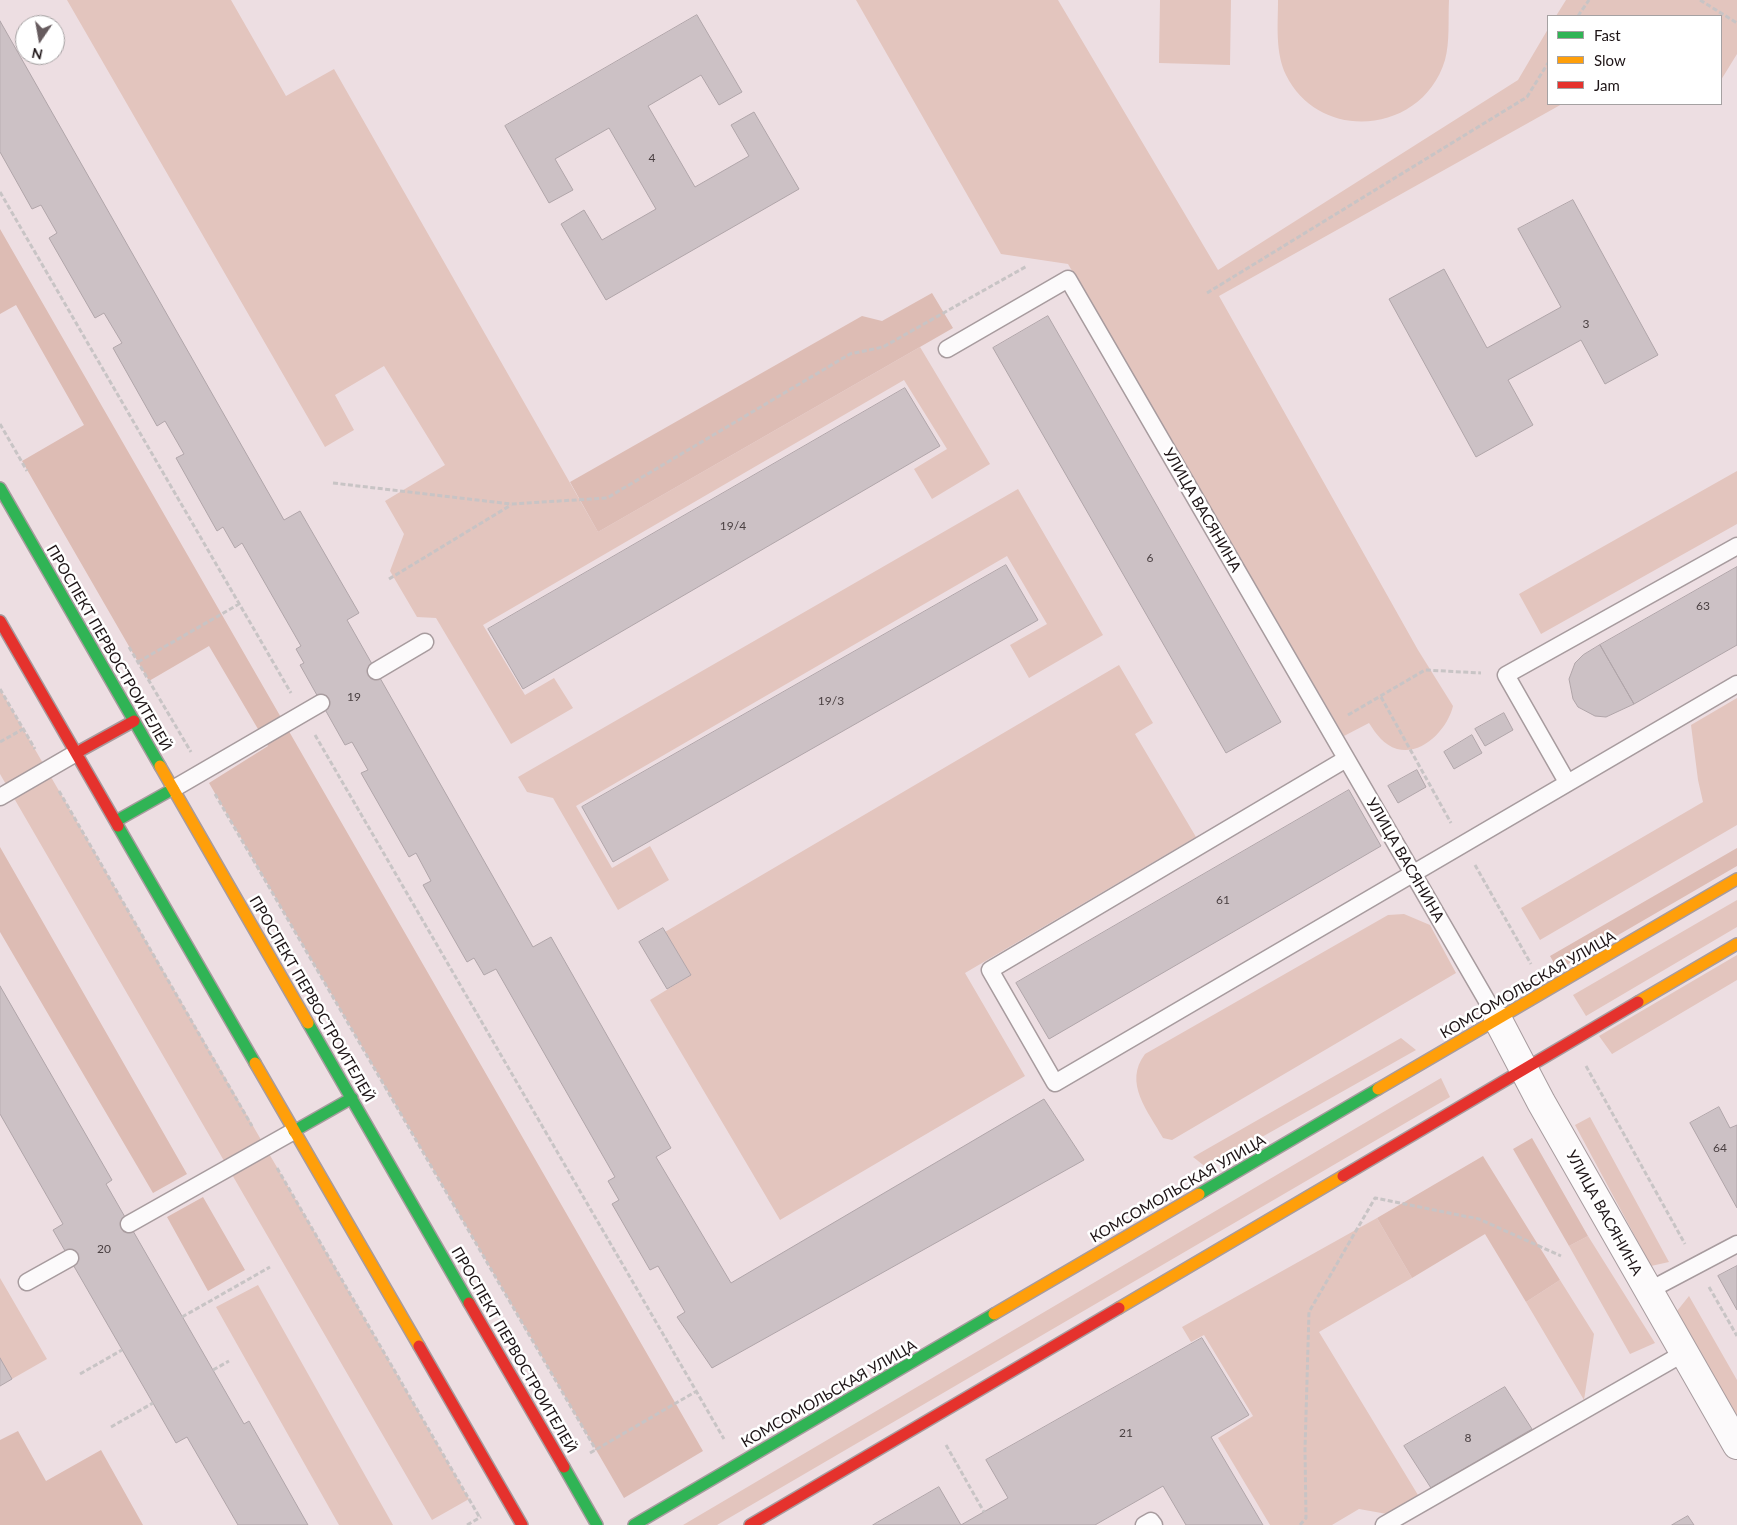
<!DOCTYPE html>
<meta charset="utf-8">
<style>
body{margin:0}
#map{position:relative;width:1737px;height:1525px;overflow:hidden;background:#eddee2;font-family:Lato,sans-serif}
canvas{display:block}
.legend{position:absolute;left:1547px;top:15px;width:175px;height:90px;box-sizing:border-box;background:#fff;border:1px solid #a5a1a2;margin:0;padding:6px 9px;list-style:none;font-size:15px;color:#1e1517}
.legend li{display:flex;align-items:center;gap:10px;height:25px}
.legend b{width:25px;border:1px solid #a5a1a2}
.north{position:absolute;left:15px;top:15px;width:50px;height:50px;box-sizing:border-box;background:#fff;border:1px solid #a5a1a2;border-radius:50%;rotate:192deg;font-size:14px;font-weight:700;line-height:20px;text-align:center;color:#1e1517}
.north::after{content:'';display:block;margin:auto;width:18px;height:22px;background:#665b5e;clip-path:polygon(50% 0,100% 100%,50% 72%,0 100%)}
</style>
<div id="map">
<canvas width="1737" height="1525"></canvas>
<ul class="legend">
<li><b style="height:6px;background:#30b455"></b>Fast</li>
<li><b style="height:6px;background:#ff9f0a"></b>Slow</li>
<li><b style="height:6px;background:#e5322d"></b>Jam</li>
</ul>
<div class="north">N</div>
</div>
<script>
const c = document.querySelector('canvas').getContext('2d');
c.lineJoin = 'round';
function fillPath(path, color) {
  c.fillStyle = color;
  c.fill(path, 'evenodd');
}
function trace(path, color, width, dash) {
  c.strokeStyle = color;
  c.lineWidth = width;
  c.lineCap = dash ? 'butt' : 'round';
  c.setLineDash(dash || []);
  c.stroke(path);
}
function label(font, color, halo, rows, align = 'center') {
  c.font = font + ' Lato,sans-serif';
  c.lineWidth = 5;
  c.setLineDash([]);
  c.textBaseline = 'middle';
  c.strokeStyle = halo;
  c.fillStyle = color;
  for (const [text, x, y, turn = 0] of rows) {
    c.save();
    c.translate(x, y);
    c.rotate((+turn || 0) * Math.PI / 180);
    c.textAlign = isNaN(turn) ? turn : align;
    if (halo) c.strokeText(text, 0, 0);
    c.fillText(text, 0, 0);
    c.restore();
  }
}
fillPath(new Path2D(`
 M 67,0 L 231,0 L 286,96 L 334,69 L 598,532 L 920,347 L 990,464 L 932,499 L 914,469 L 947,449 L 904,380 L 483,625 L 525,695 L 554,678 L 573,708 L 511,744 L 436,618 L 417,617 L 390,571 L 404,534 L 385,501 L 445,465 L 384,366 L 335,395 L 354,430 L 325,447 Z
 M 856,0 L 1058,0 L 1218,270 L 1518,80 L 1548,29 L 1548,104 L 1562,104 L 1219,296 L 1418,650 L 1453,706 C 1448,728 1423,756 1397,749 C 1384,745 1376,734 1369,723 L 1344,736 L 1068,264 L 1001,254 Z
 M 1160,0 L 1231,0 L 1230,65 L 1159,63 Z
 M 1278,0 L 1449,0 C 1448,20 1450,42 1445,60 C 1423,134 1320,144 1286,75 C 1275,52 1278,25 1278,0 Z
 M 1566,0 L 1737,0 L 1737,54 L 1721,80 L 1721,16 L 1556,16 Z
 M 1737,471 L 1737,524 L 1541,634 L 1519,594 Z
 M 1018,489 L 1103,635 L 1029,678 L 1010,645 L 1047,624 L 1007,556 L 576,806 L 612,868 L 650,846 L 669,880 L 618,910 L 553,798 L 527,792 L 518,777 Z
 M 1119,665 L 1153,723 L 1135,734 L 1196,837 L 965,973 L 1025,1076 L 780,1220 L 650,1000 L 691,975 L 665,932 Z
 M 0,689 L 469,1499 L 432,1520 L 0,774 Z
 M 1737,698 L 1737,825 L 1540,940 L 1521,908 L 1703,802 L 1698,780 L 1691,725 Z
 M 1737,900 L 1737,927 L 1586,1016 L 1573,995 Z
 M 1404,914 L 1430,925 L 1456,973 L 1172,1140 L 1163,1138 C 1148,1111 1123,1083 1145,1054 L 1388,915 Z
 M 1737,955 L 1737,980 L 1612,1054 L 1599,1036 Z
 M 1401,1038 L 1416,1050 L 1207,1168 L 1193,1157 Z
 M 1441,1078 L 1450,1097 L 717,1525 L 683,1525 Z
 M 1590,1117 L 1669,1262 L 1651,1266 L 1575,1125 Z
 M 1377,1218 L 1412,1278 L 1319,1332 L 1418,1495 L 1387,1514 L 1359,1509 L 1332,1525 L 1270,1525 L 1218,1438 L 1253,1416 L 1204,1335 L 1191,1342 L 1182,1327 Z
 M 1588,1236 L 1655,1343 L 1630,1354 L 1569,1246 Z
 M 0,1278 L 47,1359 L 12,1379 L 0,1358 Z
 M 1560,1280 L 1594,1334 L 1584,1400 L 1526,1302 Z
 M 258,1285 L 393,1525 L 339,1525 L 216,1307 Z
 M 1689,1296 L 1737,1380 L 1737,1416 L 1677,1311 Z`), '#e3c5be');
fillPath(new Path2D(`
 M 0,229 L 703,1451 L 624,1498 L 209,783 L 268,746 L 209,646 L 149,681 L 22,461 L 84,425 L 16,305 L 0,314 Z
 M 932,293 L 953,328 L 598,532 L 570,482 L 862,316 L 882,321 Z
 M 0,847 L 187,1174 L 153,1193 L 0,932 Z
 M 1737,848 L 1737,866 L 1558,970 L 1550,956 Z
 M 1532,1138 L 1588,1236 L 1569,1246 L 1513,1149 Z
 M 1483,1156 L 1560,1280 L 1526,1302 L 1485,1234 L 1412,1278 L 1377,1218 Z
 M 203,1197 L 245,1270 L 208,1291 L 167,1217 Z
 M 18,1431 L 46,1481 L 101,1450 L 143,1525 L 0,1525 L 0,1440 Z`), '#ddbcb4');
const building = new Path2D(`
 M 697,15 L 742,92 L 719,105 L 701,75 L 648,106 L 695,187 L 749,156 L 731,125 L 754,112 L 799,189 L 606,300 L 561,224 L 584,210 L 602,240 L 656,209 L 609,128 L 555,159 L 573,190 L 549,203 L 505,126 Z
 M 0,21 L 284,520 L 300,511 L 359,613 L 347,620 L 533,947 L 551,937 L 671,1148 L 656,1157 L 731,1283 L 1044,1099 L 1084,1160 L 712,1368 L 677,1317 L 685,1312 L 658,1266 L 650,1270 L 612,1204 L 619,1200 L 608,1181 L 615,1177 L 496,969 L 484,975 L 474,958 L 467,962 L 423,885 L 431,881 L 416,853 L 409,857 L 361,773 L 368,770 L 352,742 L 345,745 L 300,665 L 304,663 L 296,649 L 301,646 L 242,543 L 235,548 L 223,527 L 217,531 L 176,458 L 184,454 L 165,421 L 157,426 L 113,348 L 122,343 L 104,313 L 95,318 L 49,238 L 57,233 L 41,205 L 32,209 L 0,152 Z
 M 1573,200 L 1658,355 L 1605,384 L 1581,340 L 1508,380 L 1533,425 L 1476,457 L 1389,299 L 1444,269 L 1487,348 L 1561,307 L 1518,229 Z
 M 1048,316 L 1281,722 L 1226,753 L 993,348 Z
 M 905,388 L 940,446 L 523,689 L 488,629 Z
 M 1006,565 L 1038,620 L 613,862 L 582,807 Z
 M 1737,567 L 1737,645 L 1634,704 L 1600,645 Z
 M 1600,645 L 1634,704 L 1606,717 L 1595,716 L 1578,707 L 1573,699 L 1569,679 L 1575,663 L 1583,655 Z
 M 1504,713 L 1513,730 L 1485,746 L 1475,729 Z
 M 1472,735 L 1482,753 L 1454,769 L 1444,752 Z
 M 1417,770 L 1426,787 L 1398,803 L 1388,786 Z
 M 1349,790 L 1381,846 L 1049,1039 L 1016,983 Z
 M 663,928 L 691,975 L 667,989 L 639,942 Z
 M 0,986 L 112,1180 L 106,1184 L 244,1424 L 249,1421 L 308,1525 L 238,1525 L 187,1437 L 176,1443 L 53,1230 L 63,1224 L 0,1114 Z
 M 1719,1107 L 1730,1128 L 1737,1125 L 1737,1208 L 1690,1123 Z
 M 1737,1266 L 1737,1310 L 1718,1276 Z
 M 1202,1338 L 1249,1415 L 1211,1437 L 1263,1525 L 1186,1525 L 1163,1486 L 1095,1525 L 961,1525 L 1008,1498 L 986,1460 Z
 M 0,1358 L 12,1379 L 0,1386 Z
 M 1505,1387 L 1532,1429 L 1431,1488 L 1404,1446 Z
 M 939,1487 L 961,1525 L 873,1525 Z
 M 1688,1516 L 1694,1525 L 1672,1525 Z`);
fillPath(building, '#ccc1c5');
trace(building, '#b0a5a9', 1);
const lane = new Path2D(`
 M 947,349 L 1068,279 L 1498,1020
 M 376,671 L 425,642
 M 1346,759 L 990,970 L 1055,1083 L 1737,684
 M 1567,782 L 1506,675 L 1737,546
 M 173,789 L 321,703
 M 0,797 L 76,753
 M 129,1224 L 294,1131
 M 27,1282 L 70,1258
 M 1648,1291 L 1737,1244
 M 1144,1525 L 1151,1521 L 1154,1525
 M 1384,1525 L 1684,1353`);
const street = new Path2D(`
 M 1498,1020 L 1541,1102 L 1737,1445`);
const fast = new Path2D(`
 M 0,488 L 160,766
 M 116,821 L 173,789
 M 118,826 L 255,1063
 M 308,1023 L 469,1303
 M 294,1131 L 352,1098
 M 1199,1194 L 1378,1089
 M 564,1467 L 597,1525
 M 634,1525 L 994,1314`);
const slow = new Path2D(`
 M 160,766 L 308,1023
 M 1638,1002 L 1737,944
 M 255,1063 L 419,1346
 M 1378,1089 L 1737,879
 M 1119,1308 L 1343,1176
 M 994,1314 L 1199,1194`);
const jam = new Path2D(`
 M 0,621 L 118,826
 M 76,753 L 134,721
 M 1343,1176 L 1638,1002
 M 469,1303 L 564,1467
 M 419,1346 L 522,1525
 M 750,1525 L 1119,1308`);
trace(lane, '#a79b9e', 19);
trace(street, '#a79b9e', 30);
trace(fast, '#a79b9e', 14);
trace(slow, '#a79b9e', 14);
trace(jam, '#a79b9e', 14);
trace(new Path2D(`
 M 1700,0 L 1737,23
 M 1578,16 L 1589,0
 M 0,192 L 291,693
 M 1207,293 L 1527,97 L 1548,63
 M 0,424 L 27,471
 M 333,483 L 511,504 L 607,498 L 850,354 L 883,347 L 1027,266
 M 389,579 L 511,505
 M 129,647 L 191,752
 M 138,662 L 239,604
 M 0,689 L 35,749
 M 1381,697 L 1451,823
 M 1348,715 L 1425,670 L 1481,673
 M 315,735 L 724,1439
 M 0,742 L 23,729
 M 59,791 L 252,1126
 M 215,794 L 596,1450
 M 1475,865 L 1531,964
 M 1586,1066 L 1685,1244
 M 277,1168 L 480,1518
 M 1709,1287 L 1737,1336
 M 182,1317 L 270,1267
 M 213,1370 L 229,1361
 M 80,1374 L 122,1350
 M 111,1427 L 153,1403
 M 946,1445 L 984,1512
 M 590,1453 L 695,1392
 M 467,1525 L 481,1517
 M 1300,1525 L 1306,1518 L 1305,1449 L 1309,1312 L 1375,1198 L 1479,1219 L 1561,1256`), '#c8c4c5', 3, [5, 2.5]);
trace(lane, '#fcfafb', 16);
trace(street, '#fcfafb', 28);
trace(fast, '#30b455', 11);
trace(slow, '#ff9f0a', 11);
trace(jam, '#e5322d', 11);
label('12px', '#4a4042', null, [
 ["4",652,158],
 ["3",1586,324],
 ["19/4",733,526],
 ["6",1150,558],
 ["63",1703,606],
 ["19",354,697],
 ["19/3",831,701],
 ["61",1223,900],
 ["64",1720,1148],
 ["20",104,1249],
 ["21",1126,1433],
 ["8",1468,1438]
]);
label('15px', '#1e1517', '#fff', [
 ["УЛИЦА ВАСЯНИНА",1202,510,60],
 ["ПРОСПЕКТ ПЕРВОСТРОИТЕЛЕЙ",109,648,60],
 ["УЛИЦА ВАСЯНИНА",1405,860,60],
 ["КОМСОМОЛЬСКАЯ УЛИЦА",1528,985,-30],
 ["ПРОСПЕКТ ПЕРВОСТРОИТЕЛЕЙ",312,999,60],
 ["КОМСОМОЛЬСКАЯ УЛИЦА",1178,1189,-30],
 ["УЛИЦА ВАСЯНИНА",1604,1213,61],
 ["ПРОСПЕКТ ПЕРВОСТРОИТЕЛЕЙ",514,1350,60],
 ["КОМСОМОЛЬСКАЯ УЛИЦА",829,1394,-30]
]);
</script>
